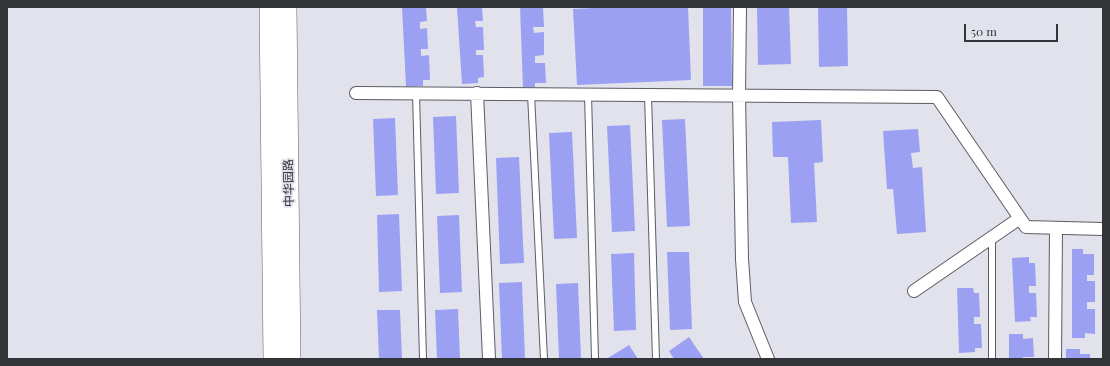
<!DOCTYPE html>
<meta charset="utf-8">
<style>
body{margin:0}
#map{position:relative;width:1110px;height:366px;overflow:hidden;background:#e1e2eb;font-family:"Playfair Display",serif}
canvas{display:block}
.frame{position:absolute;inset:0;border:8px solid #333437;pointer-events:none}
.scale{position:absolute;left:964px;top:24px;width:94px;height:18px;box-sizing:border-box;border:2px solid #333437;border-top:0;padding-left:5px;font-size:12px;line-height:14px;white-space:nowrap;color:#333437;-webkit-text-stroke:3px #e1e2eb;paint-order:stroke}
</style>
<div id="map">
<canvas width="1110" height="366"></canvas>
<div class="frame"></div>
<div class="scale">50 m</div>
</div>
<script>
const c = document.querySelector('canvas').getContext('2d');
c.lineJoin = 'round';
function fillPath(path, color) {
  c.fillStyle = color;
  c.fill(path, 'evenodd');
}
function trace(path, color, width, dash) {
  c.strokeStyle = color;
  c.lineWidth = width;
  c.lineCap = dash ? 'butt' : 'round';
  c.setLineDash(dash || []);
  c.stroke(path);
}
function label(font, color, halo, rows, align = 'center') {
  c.font = font + ' "Playfair Display","Noto Sans SC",serif';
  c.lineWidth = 3.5;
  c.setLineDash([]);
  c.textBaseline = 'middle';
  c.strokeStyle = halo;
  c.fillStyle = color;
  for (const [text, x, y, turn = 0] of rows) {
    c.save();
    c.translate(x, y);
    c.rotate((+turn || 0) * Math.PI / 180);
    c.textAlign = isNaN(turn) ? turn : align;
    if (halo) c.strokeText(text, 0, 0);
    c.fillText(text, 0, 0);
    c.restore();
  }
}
fillPath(new Path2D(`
 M 402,7 L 426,7 L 427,21 L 420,22 L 420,29 L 427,28 L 428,49 L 421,49 L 421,56 L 429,55 L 430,80 L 423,80 L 423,86 L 406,87 Z
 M 457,7 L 482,7 L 483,21 L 475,21 L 476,27 L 483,27 L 484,50 L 476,50 L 476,55 L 483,55 L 484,77 L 478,78 L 478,83 L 462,84 Z
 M 520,7 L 543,7 L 544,27 L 533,27 L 534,33 L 544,32 L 544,55 L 535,56 L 535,63 L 545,63 L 546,83 L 535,83 L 535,87 L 523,88 Z
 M 614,7 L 688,7 L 691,80 L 577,85 L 573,9 Z
 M 703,7 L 731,7 L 732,86 L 703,86 Z
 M 757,7 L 789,7 L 791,64 L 758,65 Z
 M 818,7 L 847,7 L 848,66 L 819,67 Z
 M 456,116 L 459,193 L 436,194 L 433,117 Z
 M 395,118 L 398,195 L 376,196 L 373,119 Z
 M 685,119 L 690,226 L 667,227 L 662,120 Z
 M 821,120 L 823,162 L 814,163 L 817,222 L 791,223 L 788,157 L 773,157 L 772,122 Z
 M 630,125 L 635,231 L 612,232 L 607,126 Z
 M 918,129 L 920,152 L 911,153 L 913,168 L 922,167 L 926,232 L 897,234 L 893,189 L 887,189 L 883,131 Z
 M 572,132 L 577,238 L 554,239 L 549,133 Z
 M 519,157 L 524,263 L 500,264 L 496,158 Z
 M 399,214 L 402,291 L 379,292 L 377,215 Z
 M 459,215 L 462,292 L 440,293 L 437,216 Z
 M 1072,249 L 1083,249 L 1083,254 L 1094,254 L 1094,275 L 1087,275 L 1087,281 L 1095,281 L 1095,302 L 1087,302 L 1087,309 L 1095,309 L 1095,334 L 1085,333 L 1085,338 L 1072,338 Z
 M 667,252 L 689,252 L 692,329 L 670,330 Z
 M 634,253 L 636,330 L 614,331 L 611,254 Z
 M 1029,257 L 1029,263 L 1035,263 L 1036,286 L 1029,286 L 1029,293 L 1036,293 L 1037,317 L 1030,317 L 1031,321 L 1015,322 L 1012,258 Z
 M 522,282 L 525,359 L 502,359 L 499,283 Z
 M 578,283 L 581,359 L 559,359 L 556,284 Z
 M 957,288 L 973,288 L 974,293 L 979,293 L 980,317 L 974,317 L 974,324 L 981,324 L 982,348 L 975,348 L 975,352 L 959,353 Z
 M 458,309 L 460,359 L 437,359 L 435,310 Z
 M 377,310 L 400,310 L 402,359 L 379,359 Z
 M 1009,334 L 1023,334 L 1023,339 L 1033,338 L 1034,357 L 1023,357 L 1023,359 L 1009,359 Z
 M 689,337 L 704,359 L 674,359 L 669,351 Z
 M 629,345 L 638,359 L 609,359 L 608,358 Z
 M 1066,349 L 1080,349 L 1080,354 L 1090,354 L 1090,359 L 1066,359 Z`), '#9ca0f3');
const lane = new Path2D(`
 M 416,93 L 423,359
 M 531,94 L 544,359
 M 588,94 L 595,359
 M 648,95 L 656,359
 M 992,359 L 992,237`);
const street = new Path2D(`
 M 740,7 L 739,95 L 742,259 L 745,302 L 768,359
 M 356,93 L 937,97 L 1026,227 L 1103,229
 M 477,93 L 489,359
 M 914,291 L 1020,218
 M 1055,359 L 1056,228`);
const primary = new Path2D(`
 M 269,7 L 273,359
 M 287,7 L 291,359`);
trace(lane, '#5b5c64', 8);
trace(street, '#5b5c64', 14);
trace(primary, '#5b5c64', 20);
trace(lane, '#fff', 6);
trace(street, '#fff', 12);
trace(primary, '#fff', 19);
label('12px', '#333437', '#e1e2eb', [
 ["中华园路",289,183,-91]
]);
</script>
